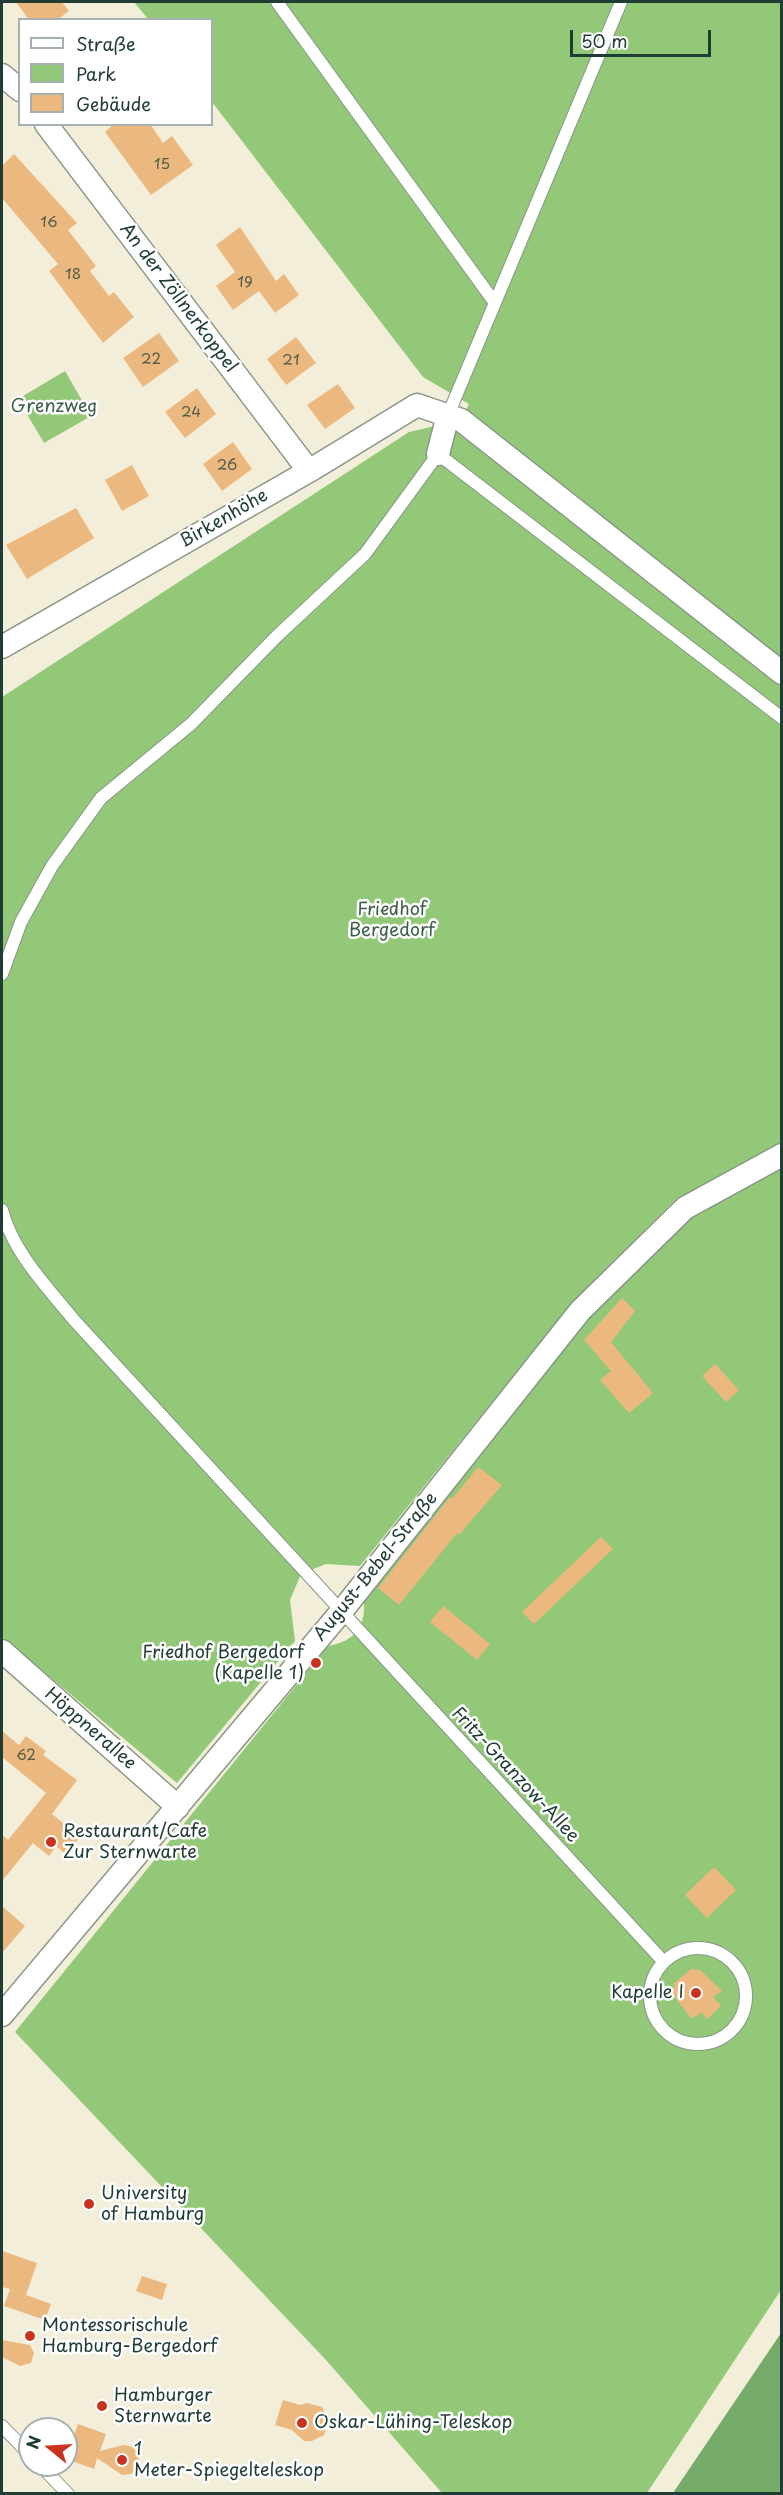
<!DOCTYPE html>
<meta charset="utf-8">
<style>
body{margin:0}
#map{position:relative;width:783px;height:2495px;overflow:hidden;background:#f3eeda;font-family:"Playpen Sans",sans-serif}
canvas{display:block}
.frame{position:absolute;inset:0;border:3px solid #1f3d34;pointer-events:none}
.legend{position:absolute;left:18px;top:18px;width:195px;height:108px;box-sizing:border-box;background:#fff;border:2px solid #a5b1ae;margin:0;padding:8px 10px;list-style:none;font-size:18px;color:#1f3d34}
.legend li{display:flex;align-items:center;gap:12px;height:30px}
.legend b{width:30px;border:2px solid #a5b1ae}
.north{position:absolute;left:18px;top:2417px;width:60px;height:60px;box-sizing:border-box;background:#fff;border:2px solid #a5b1ae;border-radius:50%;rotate:288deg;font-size:16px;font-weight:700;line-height:24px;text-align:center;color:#1f3d34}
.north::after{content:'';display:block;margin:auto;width:21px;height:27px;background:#c8321e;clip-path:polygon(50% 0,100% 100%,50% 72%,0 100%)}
.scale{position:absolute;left:570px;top:30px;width:141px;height:27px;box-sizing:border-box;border:3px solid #1f3d34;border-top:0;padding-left:8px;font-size:18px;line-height:21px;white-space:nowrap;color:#1f3d34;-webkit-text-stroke:4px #fff;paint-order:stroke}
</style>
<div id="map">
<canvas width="783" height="2495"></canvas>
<div class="frame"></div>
<ul class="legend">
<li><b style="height:8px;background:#fff"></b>Straße</li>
<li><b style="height:16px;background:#93c879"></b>Park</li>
<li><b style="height:16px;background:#ebb97f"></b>Gebäude</li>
</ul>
<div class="north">N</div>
<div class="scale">50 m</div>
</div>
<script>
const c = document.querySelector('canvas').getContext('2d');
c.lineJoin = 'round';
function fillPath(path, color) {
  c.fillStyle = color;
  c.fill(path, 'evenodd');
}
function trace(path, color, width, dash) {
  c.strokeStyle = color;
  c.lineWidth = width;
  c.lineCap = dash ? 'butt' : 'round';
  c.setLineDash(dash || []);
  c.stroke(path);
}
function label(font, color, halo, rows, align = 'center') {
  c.font = font + ' "Playpen Sans",sans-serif';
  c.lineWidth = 5;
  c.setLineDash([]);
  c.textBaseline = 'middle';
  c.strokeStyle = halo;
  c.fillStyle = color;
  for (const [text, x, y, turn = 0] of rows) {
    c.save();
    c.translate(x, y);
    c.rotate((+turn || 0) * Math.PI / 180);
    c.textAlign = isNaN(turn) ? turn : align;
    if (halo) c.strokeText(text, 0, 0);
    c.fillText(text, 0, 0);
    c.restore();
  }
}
fillPath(new Path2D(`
 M 134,2 L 781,2 L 781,1144 L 675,1200 L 574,1300 L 360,1566 L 326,1564 L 301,1574 L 290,1600 L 295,1641 L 177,1783 L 2,1637 L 2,697 L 409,432 L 461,420 L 469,404 L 423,377 L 212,102 L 212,20 L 148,19 Z
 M 65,371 L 91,416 L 44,443 L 18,399 Z
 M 781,1166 L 781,2290 L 647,2493 L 442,2493 L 326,2360 L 15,2032 L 328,1646 C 355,1642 368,1624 363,1598 L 588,1317 L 691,1216 Z`), '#93c879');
fillPath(new Path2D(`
 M 781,2333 L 781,2493 L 673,2493 Z`), '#76ac69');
fillPath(new Path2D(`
 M 16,2 L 62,2 L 69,11 L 57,20 L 29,20 Z
 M 114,124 L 150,124 L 163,143 L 172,136 L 193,165 L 151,195 L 105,132 Z
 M 14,154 L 77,223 L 68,230 L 96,266 L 90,271 L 109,296 L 114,292 L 134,317 L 103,343 L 49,271 L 58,264 L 2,198 L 2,166 Z
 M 240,227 L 276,281 L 284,274 L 299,295 L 275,313 L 259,291 L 233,310 L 216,286 L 235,272 L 216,245 Z
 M 159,333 L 179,361 L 143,387 L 123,358 Z
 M 296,337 L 316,363 L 286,385 L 267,359 Z
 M 338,384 L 355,408 L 325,429 L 307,405 Z
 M 197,388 L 216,414 L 185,438 L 165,412 Z
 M 233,442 L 252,469 L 222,491 L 203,464 Z
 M 132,465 L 149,496 L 122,511 L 105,480 Z
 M 76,508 L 94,538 L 27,579 L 6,545 Z
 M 622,1298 L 635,1311 L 611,1342 L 653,1393 L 629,1413 L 600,1380 L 611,1371 L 584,1340 Z
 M 715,1364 L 739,1390 L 726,1402 L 702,1376 Z
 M 478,1467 L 502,1485 L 459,1535 L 457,1533 L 399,1605 L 378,1588 L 450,1497 L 452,1499 Z
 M 601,1537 L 613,1549 L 534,1624 L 522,1612 Z
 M 443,1606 L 490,1644 L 477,1660 L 430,1622 Z
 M 2,1731 L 19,1745 L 26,1736 L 46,1751 L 43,1755 L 77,1780 L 52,1814 L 80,1837 L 66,1854 L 56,1846 L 49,1856 L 33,1843 L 2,1881 L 2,1835 L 8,1840 L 46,1793 L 2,1757 Z
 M 714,1867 L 736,1890 L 707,1918 L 685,1895 Z
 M 2,1906 L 25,1926 L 2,1953 Z
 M 691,1969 L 700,1970 L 722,1991 L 713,1997 L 721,2006 L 707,2019 L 701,2012 L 692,2019 L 670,1991 L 675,1986 L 673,1984 Z
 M 2,2251 L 37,2263 L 26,2295 L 51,2304 L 45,2320 L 4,2306 L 10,2289 L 2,2287 Z
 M 142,2276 L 167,2284 L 162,2300 L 136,2291 Z
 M 2,2340 L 30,2345 L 34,2353 L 31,2363 L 20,2366 L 2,2357 Z
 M 283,2400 L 300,2405 L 307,2403 L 322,2407 L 329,2420 L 324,2435 L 312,2441 L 304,2441 L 292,2430 L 275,2425 Z
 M 78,2424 L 106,2434 L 100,2451 L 123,2445 L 133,2447 L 139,2454 L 138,2467 L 131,2474 L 122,2475 L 97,2458 L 94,2469 L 66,2459 Z`), '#ebb97f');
const lane = new Path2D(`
 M 277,2 L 495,303
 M 448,415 L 621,2
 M 2,974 L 21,922 L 52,866 L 101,798 L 191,724 L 277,636 L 365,554 L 438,454 L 782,718
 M 2,1210 C 13,1252 46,1286 74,1320 L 663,1961
 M650 1996a48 48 0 1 1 96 0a48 48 0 1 1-96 0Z
 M 2,2426 L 30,2455
 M 40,2465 L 68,2494`);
const street = new Path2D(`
 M 2,75 L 20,90
 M 46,124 L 309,471
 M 438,454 L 448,415
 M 2,647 L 309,471 L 417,405 L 461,420 L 782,673
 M 2,1651 L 178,1807
 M 2,2015 L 341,1612 L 580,1311 L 685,1208 L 782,1155`);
trace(lane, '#899687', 14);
trace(street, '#899687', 25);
trace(lane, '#fff', 12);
trace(street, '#fff', 22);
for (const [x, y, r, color] of [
 [316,1663,6,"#c8321e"],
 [51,1842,6,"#c8321e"],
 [696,1993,6,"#c8321e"],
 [89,2204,6,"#c8321e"],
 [30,2336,6,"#c8321e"],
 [102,2406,6,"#c8321e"],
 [302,2423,6,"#c8321e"],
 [122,2460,6,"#c8321e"]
]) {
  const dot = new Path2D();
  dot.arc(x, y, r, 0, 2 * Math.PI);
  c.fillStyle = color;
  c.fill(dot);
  trace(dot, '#fff', 2);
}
label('15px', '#525c47', null, [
 ["15",162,165],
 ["16",49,223],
 ["18",73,275],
 ["19",245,283],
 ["22",151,360],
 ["21",291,361],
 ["24",191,413],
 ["26",227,466],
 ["62",26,1756]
]);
label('18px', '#1f3d34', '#fff', [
 ["An der Zöllnerkoppel",178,298,53],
 ["Birkenhöhe",224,519,-30],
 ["August-Bebel-Straße",376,1567,-51],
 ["Höppnerallee",90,1729,41],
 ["Fritz-Granzow-Allee",515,1775,47]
]);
label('18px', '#3c6045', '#fff', [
 ["Grenzweg",54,407],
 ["Friedhof",392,910],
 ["Bergedorf",392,931]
]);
label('18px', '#1f3d34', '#fff', [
 ["Friedhof Bergedorf",304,1653,"right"],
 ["(Kapelle 1)",304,1674,"right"],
 ["Restaurant/Cafe",63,1832],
 ["Zur Sternwarte",63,1853],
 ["Kapelle I",684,1993,"right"],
 ["University",101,2194],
 ["of Hamburg",101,2215],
 ["Montessorischule",42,2326],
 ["Hamburg-Bergedorf",42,2347],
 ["Hamburger",114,2396],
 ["Sternwarte",114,2417],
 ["Oskar-Lühing-Teleskop",314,2423],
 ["1",134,2450],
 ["Meter-Spiegelteleskop",134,2471]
], 'left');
</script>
